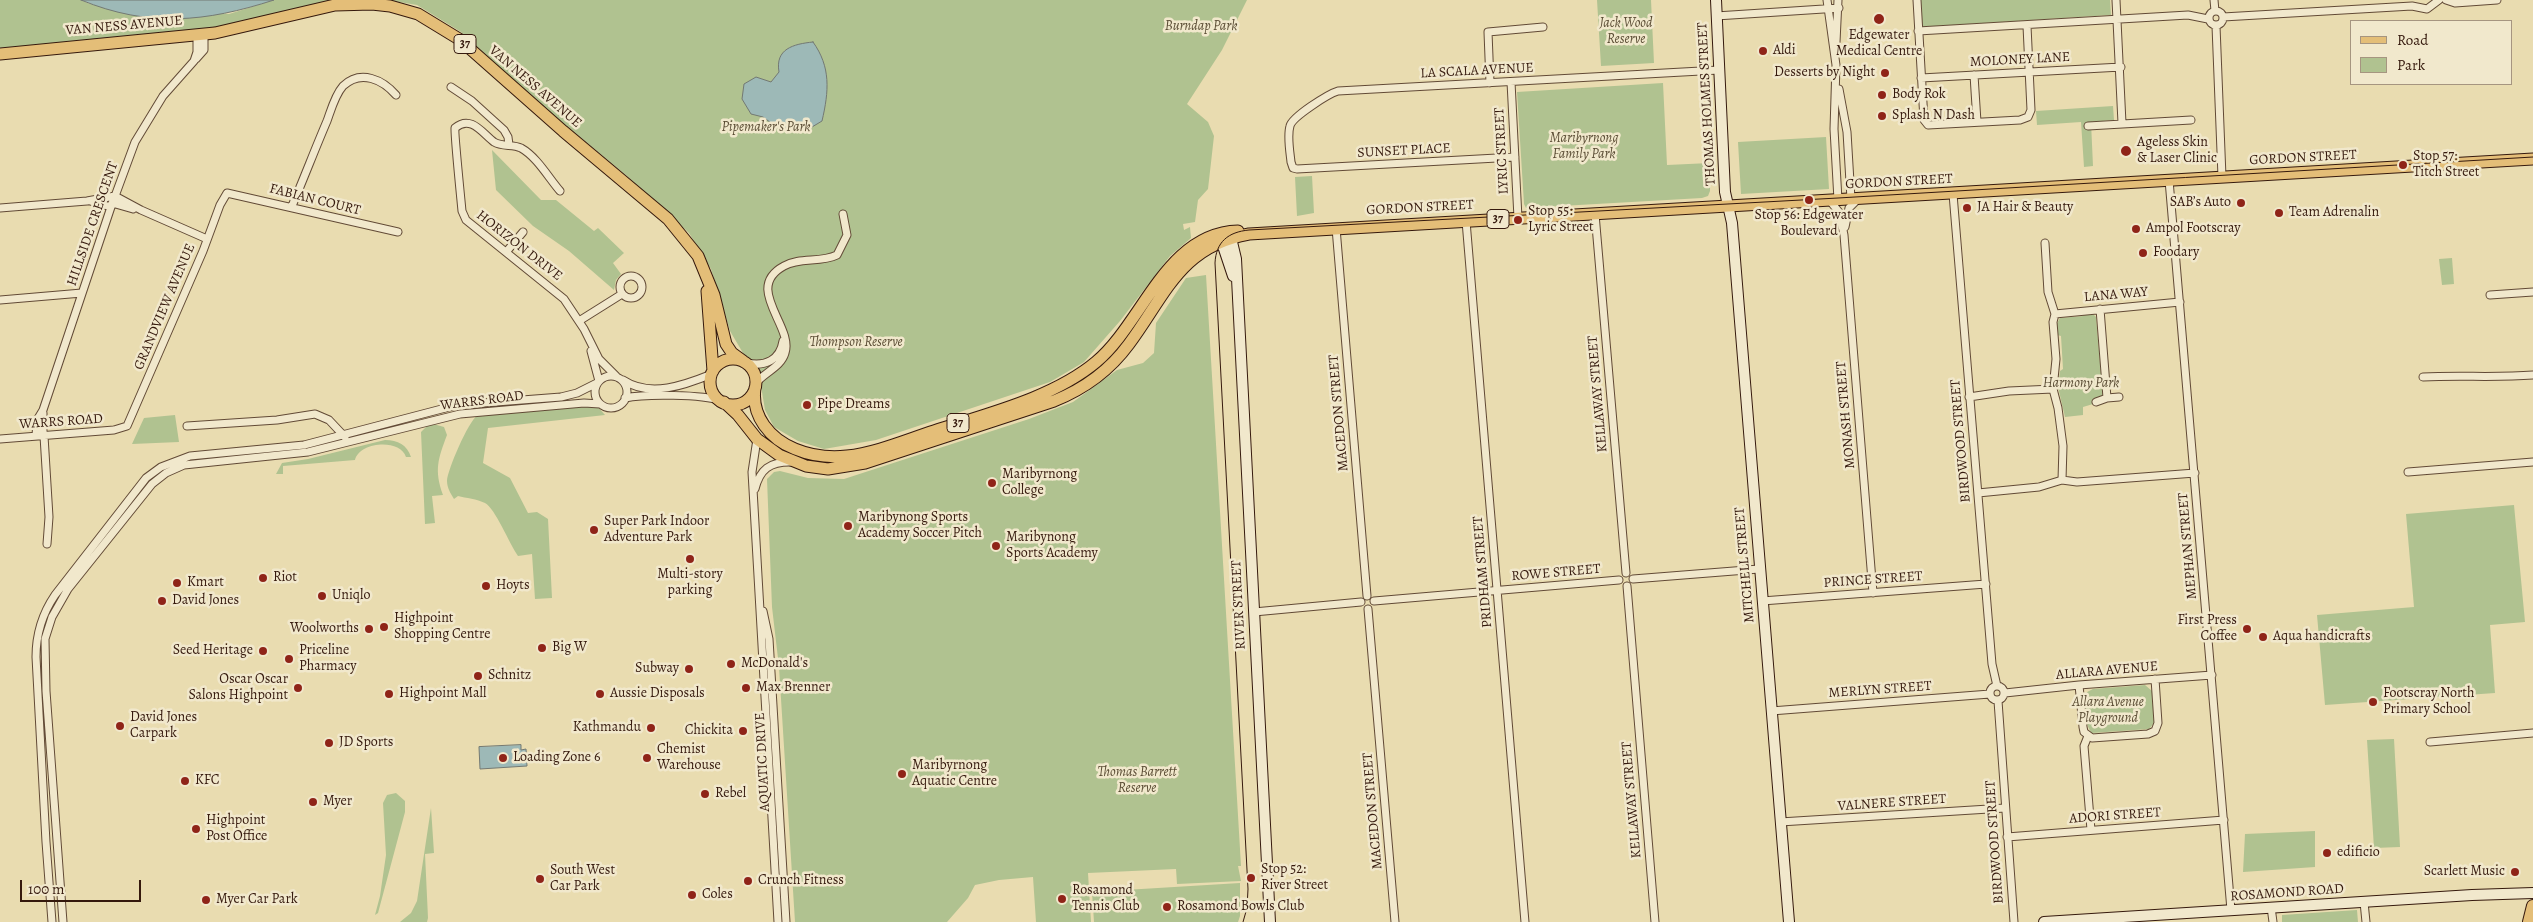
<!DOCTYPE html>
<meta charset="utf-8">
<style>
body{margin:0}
#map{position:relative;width:2533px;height:922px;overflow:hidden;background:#e9dcb0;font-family:Alegreya,serif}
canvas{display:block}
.legend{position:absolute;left:2350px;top:20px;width:162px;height:65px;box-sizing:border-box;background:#f1e8cc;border:1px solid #a69580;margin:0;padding:6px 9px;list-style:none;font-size:15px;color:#35190d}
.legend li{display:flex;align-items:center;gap:10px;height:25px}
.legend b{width:25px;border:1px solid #a69580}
.scale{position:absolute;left:20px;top:880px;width:121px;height:22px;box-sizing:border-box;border:2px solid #35190d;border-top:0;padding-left:6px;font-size:15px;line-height:18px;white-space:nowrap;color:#35190d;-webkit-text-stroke:4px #f1e8cc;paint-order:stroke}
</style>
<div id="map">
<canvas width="2533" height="922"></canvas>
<ul class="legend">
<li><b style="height:6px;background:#e4be78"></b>Road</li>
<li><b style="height:14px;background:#b0c290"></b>Park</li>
</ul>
<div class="scale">100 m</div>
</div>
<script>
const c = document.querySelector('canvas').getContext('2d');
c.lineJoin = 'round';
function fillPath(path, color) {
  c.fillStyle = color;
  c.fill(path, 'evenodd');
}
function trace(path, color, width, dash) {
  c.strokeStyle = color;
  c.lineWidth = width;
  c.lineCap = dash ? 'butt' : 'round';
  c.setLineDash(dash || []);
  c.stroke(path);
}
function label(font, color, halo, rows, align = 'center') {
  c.font = font + ' Alegreya,serif';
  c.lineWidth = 5;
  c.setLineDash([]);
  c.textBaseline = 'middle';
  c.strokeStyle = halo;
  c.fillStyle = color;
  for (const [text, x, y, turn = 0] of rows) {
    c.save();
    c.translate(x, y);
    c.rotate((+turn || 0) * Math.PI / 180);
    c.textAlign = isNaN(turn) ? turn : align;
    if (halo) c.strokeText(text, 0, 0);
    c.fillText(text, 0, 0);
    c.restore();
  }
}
fillPath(new Path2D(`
 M 0,0 L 81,0 L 90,4 L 229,14 L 274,0 L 331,0 L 215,29 L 0,48 Z
 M 387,0 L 1247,0 L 1222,50 L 1187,104 L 1208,122 L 1214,136 L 1208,189 L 1198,200 L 1195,222 L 1183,224 L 1184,230 L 1190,227 L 1191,238 L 1170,256 L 1120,321 L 1084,362 L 1050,382 L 876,440 L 824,449 L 798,441 L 774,427 L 765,410 L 758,368 L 743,353 L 730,331 L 711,269 L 689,233 L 627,176 L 535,100 L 461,32 L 417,5 Z
 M 1597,0 L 1651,0 L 1654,63 L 1601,66 Z
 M 1920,0 L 2110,0 L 2111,15 L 1922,27 Z
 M 1663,83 L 1667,165 L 1710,163 L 1710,191 L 1708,196 L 1702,198 L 1526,208 L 1524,204 L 1517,92 Z
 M 2113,106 L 2114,120 L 2091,122 L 2093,166 L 2084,167 L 2081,122 L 2037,125 L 2036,111 Z
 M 1826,137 L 1829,189 L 1741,194 L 1738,142 Z
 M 492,150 L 541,200 L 556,200 L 594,231 L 598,228 L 624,253 L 613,263 L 621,274 L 616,280 L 614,290 L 569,251 L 533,226 L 496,190 Z
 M 1312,176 L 1314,213 L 1297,216 L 1295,177 Z
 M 2452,258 L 2454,284 L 2442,285 L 2439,259 Z
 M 1206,275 L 1241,866 L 1238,866 L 1241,881 L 1177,884 L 1176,869 L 1088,873 L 1091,922 L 1036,922 L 1033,877 L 999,880 L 975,885 L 968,898 L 947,922 L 795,922 L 779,667 L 772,607 L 767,479 L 774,472 L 780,471 L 808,478 L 844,479 L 1029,419 L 1073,402 L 1117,370 L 1143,363 L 1154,353 L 1156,323 L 1186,278 Z
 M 2084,312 L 2092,313 L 2096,317 L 2103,396 L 2096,399 L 2093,404 L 2083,407 L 2083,415 L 2065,417 L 2058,387 L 2060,371 L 2063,369 L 2061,336 L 2057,335 L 2056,325 L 2060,318 L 2083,316 Z
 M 584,406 L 598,407 L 605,415 L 488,428 L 483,463 L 510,478 L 528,513 L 537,512 L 548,519 L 552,598 L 535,599 L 532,554 L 518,556 C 509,543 495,508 485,503 C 477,499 466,498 458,496 L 454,499 C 451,494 447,488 447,481 C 447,471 469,420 477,416 Z
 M 175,415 L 179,442 L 132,444 L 144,418 Z
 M 430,423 L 444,427 L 447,435 C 438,459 434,470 443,495 L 432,496 L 435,523 L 425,524 L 421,432 Z
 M 385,440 C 398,440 407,445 411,457 L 406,457 C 400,438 359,442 355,460 L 283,466 L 283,474 L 276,474 L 282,463 L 308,459 Z
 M 2514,505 L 2525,622 L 2490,625 L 2495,693 L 2325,705 L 2317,615 L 2414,607 L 2406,514 Z
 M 2145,685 L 2152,691 L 2155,722 L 2149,729 L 2092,733 C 2084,724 2083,703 2087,692 L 2093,689 Z
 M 2394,739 L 2400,847 L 2374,848 L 2367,740 Z
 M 396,793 L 405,801 L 405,812 L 378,913 L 375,915 L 380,896 L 386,855 L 383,803 L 387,795 Z
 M 431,808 L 434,853 L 425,854 L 428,918 L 427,922 L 400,922 L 411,913 L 417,901 Z
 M 2315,831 L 2315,867 L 2243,872 L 2245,834 Z
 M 1240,883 L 1240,916 L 1238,922 L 1094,922 L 1092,892 Z
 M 2357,910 L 2358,922 L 2282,922 L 2282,915 Z`), '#b0c290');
const water = new Path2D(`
 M 81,0 L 274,0 C 206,22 149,28 81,0 Z
 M 813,42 C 831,67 829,91 822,121 L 807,130 L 778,128 L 763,117 L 751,114 L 742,99 L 744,84 L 756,77 L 771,82 L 779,72 C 775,49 793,44 813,42 Z
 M 521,745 L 521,750 L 526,749 L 527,766 L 480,769 L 479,747 Z`);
fillPath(water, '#9db9b7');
trace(water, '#737973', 1);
const street = new Path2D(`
 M 1827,0 L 1836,65 L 1834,129 L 1838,200
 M 1917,0 L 1924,120 L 1928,125 L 2020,120 L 2028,117 L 2031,110 L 2027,26
 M 2116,0 L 2122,123
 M 2214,0 L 2215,11
 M 2446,0 L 2455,3 L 2497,0
 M2209 18a7 7 0 1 1 14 0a7 7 0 1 1-14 0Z
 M 1716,16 L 1839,8
 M 2223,17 L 2412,6 L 2427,9 L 2439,0
 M 2216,26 L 2222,177
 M 1918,31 L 2188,15 L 2208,19
 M 1836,42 L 1838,0
 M 196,59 L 204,50 L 204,34
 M 1974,75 L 1977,122
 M 1921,78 L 2121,67
 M 1511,82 L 1518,218
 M 1490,83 L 1488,32 L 1543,27
 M 451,87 L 472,101 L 504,130 L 508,137 L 509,145
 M 1839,89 L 1847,132 L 1851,199
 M 2088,126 L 2191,120
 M 1515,157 L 1297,169 L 1293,168 L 1291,162 C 1290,152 1287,136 1290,126 C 1292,117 1328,94 1338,91 L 1719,70
 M 2169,180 L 2231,910
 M 560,191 C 548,177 537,157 521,148 C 513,144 502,147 494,142 C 483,134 471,114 455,128 C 454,132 461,200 462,211 L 466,220 L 564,299 L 584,329 L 599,359 L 616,376
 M 1953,194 L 1992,664 L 1997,686
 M 90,201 L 111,207
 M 1830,201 L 1839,212 L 1844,235 L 1873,593
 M 112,203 L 133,209
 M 292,206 C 304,178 315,149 327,121 C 331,110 335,95 343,86 C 361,69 383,80 396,95
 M 0,208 L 87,201 L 115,196 L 141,210 L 207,239
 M 1595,214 L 1626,573
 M 1466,221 L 1525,922
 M 1845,227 L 1849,208 L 1857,200
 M 1336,228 L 1367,596
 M 507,251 L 523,232
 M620 287a11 11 0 1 1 22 0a11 11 0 1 1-22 0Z
 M 2490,295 L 2533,292
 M 0,300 L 82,293
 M 2100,309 L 2107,398
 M 2055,314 L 2180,302
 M 579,321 L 622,294
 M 591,351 L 599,381
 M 747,363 C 765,367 780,360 783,341
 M595 392a16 16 0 1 1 32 0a16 16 0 1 1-32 0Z
 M 2423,377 C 2460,375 2496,378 2533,375
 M 623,380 C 650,398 685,385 712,374
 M 756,383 C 765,372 781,367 785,353 C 794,326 743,288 784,266 C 800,257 820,263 837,255 L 847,235 L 843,214
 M 1969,397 L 2009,391 L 2053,389
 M 625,398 C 644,394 703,394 721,401
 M 2096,402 L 2107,398 L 2119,397
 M 43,413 L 43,436
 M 187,426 L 277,420 L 315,414 L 329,420 L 345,437
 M 36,436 L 37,420 L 43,410 L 111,207 L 135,142 L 163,96 L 194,61 L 197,52 L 197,35
 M 44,436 L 49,517 L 47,544
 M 0,439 L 114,430 L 127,426 L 203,251 L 220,205 L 227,193 L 398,232
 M 757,439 L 752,472 L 778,922
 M 2408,472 L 2533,462
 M 2062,480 L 2077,482 L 2195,473
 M 755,489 C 760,469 770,462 790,462
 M 1978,493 L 2039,487 L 2062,480 L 2063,446 L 2058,408 L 2053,389 L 2056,359 L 2053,322 L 2055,314 L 2048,292 L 2045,243
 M 1633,579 L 1759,569
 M 1627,586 L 1655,922
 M 1374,601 L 1619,580
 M 1762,601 L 1986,584
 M 1368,609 L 1395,922
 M 763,611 L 769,639 L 786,922
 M 1254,612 L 1361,602
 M 2079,685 L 2083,727 L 2084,732 L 2092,738 L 2148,734 L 2155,731 L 2158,723 L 2155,679
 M1990 693a7 7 0 1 1 14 0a7 7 0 1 1-14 0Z
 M 2005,693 L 2079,685 L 2212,675
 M 1998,701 L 2014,922
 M 1771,711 L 1990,694
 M 2088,736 L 2084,746 L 2091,830
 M 2430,742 L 2533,733
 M 1780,822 L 2005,808
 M 2007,837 L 2224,820
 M 2364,902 L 2366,922
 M 2271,907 L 2273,922
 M 52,922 L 46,842 L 36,657 C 36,634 42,614 55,595 L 146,478 L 161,467 L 190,456 L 304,445 L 457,405 L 561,397 L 577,393 L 597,383
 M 63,922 L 46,691 L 45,639 L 52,617 L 68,589 L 152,484 L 166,473 L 184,465 L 308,452 L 460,414 L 584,403 L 600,404`);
const secondary = new Path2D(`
 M 1716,0 L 1725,192 L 1732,223 L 1789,922
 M 1231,238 L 1236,259 L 1270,922
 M 1222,243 L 1233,276
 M 2044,922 L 2472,895 L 2533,893`);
const primary = new Path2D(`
 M 0,54 L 215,33 L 335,5 L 372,4 L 390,6 L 418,14 L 459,39 L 563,131 L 668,219 L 698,256 L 714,295 L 726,344 L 732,353 L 743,361
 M 707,291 L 713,371
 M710 382a23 23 0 1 1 46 0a23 23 0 1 1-46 0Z
 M 755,388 C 751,416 770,439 795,449 C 812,456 829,458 847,456 C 876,453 906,440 934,431 C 986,414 1053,398 1096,362 C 1143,323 1166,233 1238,231
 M 724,402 L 738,415 L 757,439 L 779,455 L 806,466 L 828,469 L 865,463 L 1054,401 C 1084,389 1110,370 1129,344 C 1165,296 1180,246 1249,234 L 2533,159`);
const highway = new Path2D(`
 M 2529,922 L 2533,906`);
trace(street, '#624a36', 9);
trace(secondary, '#35190d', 12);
trace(primary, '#35190d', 13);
trace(highway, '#35190d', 14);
trace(street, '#f1e8cc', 7);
trace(secondary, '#f1e8cc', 10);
trace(primary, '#e4be78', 11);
trace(highway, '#e4be78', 12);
trace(new Path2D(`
 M 1243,922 L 1247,908 L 1248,889 L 1215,263 C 1216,242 1228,232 1249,230 L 1838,198 L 2533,157`), '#35190d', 1);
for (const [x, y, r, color] of [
 [1879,19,6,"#8f2418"],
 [1763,51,5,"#8f2418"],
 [1885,73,5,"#8f2418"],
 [1882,95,5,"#8f2418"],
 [1882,116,5,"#8f2418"],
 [2126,151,6,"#8f2418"],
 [2403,165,5,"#8f2418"],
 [1809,200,5,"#8f2418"],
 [2241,203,5,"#8f2418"],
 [1967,208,5,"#8f2418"],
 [2279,213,5,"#8f2418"],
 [1518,220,5,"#8f2418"],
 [2136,229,5,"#8f2418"],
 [2143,253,5,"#8f2418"],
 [807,405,5,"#8f2418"],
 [992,483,5,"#8f2418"],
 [848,526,5,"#8f2418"],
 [594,530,5,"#8f2418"],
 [996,546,5,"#8f2418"],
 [690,559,5,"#8f2418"],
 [263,578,5,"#8f2418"],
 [177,583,5,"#8f2418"],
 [486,586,5,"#8f2418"],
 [322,596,5,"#8f2418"],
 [162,601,5,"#8f2418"],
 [384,627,5,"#8f2418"],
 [369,629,5,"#8f2418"],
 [2247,629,5,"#8f2418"],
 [2263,637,5,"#8f2418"],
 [542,648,5,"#8f2418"],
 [263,651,5,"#8f2418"],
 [289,659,5,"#8f2418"],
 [731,664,5,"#8f2418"],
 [689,669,5,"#8f2418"],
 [478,676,5,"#8f2418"],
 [298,688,5,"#8f2418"],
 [746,688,5,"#8f2418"],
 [389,694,5,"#8f2418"],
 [600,694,5,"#8f2418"],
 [2373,702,5,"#8f2418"],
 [120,726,5,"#8f2418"],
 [651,728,5,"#8f2418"],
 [743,731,5,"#8f2418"],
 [329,743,5,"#8f2418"],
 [503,758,5,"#8f2418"],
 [647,758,5,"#8f2418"],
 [902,774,5,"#8f2418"],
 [185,781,5,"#8f2418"],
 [705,794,5,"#8f2418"],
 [313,802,5,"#8f2418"],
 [196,829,5,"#8f2418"],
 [2327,853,5,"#8f2418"],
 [2515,872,5,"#8f2418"],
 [1251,878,5,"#8f2418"],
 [540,879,5,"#8f2418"],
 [748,881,5,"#8f2418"],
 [692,895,5,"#8f2418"],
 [1062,899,5,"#8f2418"],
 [206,900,5,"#8f2418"],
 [1167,907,5,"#8f2418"]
]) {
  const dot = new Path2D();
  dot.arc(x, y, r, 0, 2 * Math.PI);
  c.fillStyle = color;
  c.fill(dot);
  trace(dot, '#f1e8cc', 2);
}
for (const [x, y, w] of [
 [465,44,22],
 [1498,219,22],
 [958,423,22]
]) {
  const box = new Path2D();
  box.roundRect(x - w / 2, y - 9.5, w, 19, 4);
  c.fillStyle = '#f1e8cc';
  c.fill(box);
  trace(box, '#35190d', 1);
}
label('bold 12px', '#35190d', null, [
 ["37",465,44],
 ["37",1498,219],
 ["37",958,423]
]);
label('italic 14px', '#5a4c34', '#f1e8cc', [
 ["Jack Wood",1626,24],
 ["Reserve",1626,40],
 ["Burndap Park",1201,27],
 ["Pipemaker's Park",766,128],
 ["Maribyrnong",1584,139],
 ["Family Park",1584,155],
 ["Thompson Reserve",856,343],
 ["Harmony Park",2081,384],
 ["Allara Avenue",2108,703],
 ["Playground",2108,719],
 ["Thomas Barrett",1137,773],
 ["Reserve",1137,789]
]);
label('14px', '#35190d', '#f1e8cc', [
 ["VAN NESS AVENUE",124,26,-5],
 ["MOLONEY LANE",2020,60,-3],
 ["LA SCALA AVENUE",1477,71,-3],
 ["VAN NESS AVENUE",535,87,41],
 ["THOMAS HOLMES STREET",1707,104,-93],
 ["SUNSET PLACE",1404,151,-3],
 ["LYRIC STREET",1502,151,-93],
 ["GORDON STREET",2303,158,-3],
 ["GORDON STREET",1899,182,-3],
 ["FABIAN COURT",315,200,14],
 ["GORDON STREET",1420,208,-3],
 ["HILLSIDE CRESCENT",93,224,-71],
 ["HORIZON DRIVE",519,246,38],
 ["LANA WAY",2116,295,-5],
 ["GRANDVIEW AVENUE",165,307,-67],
 ["KELLAWAY STREET",1598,394,-95],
 ["WARRS ROAD",482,401,-7],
 ["MACEDON STREET",1339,413,-95],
 ["MONASH STREET",1846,415,-95],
 ["WARRS ROAD",61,422,-4],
 ["BIRDWOOD STREET",1961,441,-95],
 ["MEPHAN STREET",2188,546,-95],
 ["MITCHELL STREET",1745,565,-95],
 ["PRIDHAM STREET",1483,572,-95],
 ["ROWE STREET",1556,573,-5],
 ["PRINCE STREET",1873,580,-4],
 ["RIVER STREET",1239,605,-93],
 ["ALLARA AVENUE",2107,671,-5],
 ["MERLYN STREET",1880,690,-4],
 ["AQUATIC DRIVE",763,762,-93],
 ["KELLAWAY STREET",1632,800,-95],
 ["VALNERE STREET",1892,803,-4],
 ["MACEDON STREET",1373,811,-95],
 ["ADORI STREET",2115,816,-4],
 ["BIRDWOOD STREET",1995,842,-94],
 ["ROSAMOND ROAD",2287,893,-4]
]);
label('14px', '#35190d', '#f1e8cc', [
 ["Edgewater",1879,36,"center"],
 ["Medical Centre",1879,52,"center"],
 ["Aldi",1773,51],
 ["Desserts by Night",1875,73,"right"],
 ["Body Rok",1892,95],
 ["Splash N Dash",1892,116],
 ["Ageless Skin",2137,143],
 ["& Laser Clinic",2137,159],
 ["Stop 57:",2413,157],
 ["Titch Street",2413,173],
 ["SAB’s Auto",2231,203,"right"],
 ["JA Hair & Beauty",1977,208],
 ["Stop 55:",1528,212],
 ["Lyric Street",1528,228],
 ["Team Adrenalin",2289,213],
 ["Stop 56: Edgewater",1809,216,"center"],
 ["Boulevard",1809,232,"center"],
 ["Ampol Footscray",2146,229],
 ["Foodary",2153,253],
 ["Pipe Dreams",817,405],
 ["Maribyrnong",1002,475],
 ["College",1002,491],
 ["Maribynong Sports",858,518],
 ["Academy Soccer Pitch",858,534],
 ["Super Park Indoor",604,522],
 ["Adventure Park",604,538],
 ["Maribynong",1006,538],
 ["Sports Academy",1006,554],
 ["Multi-story",690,575,"center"],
 ["parking",690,591,"center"],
 ["Riot",273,578],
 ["Kmart",187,583],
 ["Hoyts",496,586],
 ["Uniqlo",332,596],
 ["David Jones",172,601],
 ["Highpoint",394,619],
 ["Shopping Centre",394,635],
 ["First Press",2237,621,"right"],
 ["Coffee",2237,637,"right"],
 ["Woolworths",359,629,"right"],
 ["Aqua handicrafts",2273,637],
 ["Big W",552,648],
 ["Seed Heritage",253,651,"right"],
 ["Priceline",299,651],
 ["Pharmacy",299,667],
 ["McDonald's",741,664],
 ["Subway",679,669,"right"],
 ["Schnitz",488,676],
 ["Oscar Oscar",288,680,"right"],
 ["Salons Highpoint",288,696,"right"],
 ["Max Brenner",756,688],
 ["Highpoint Mall",399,694],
 ["Aussie Disposals",610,694],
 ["Footscray North",2383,694],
 ["Primary School",2383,710],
 ["David Jones",130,718],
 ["Carpark",130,734],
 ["Kathmandu",641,728,"right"],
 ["Chickita",733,731,"right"],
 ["JD Sports",339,743],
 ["Chemist",657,750],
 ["Warehouse",657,766],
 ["Loading Zone 6",513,758],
 ["Maribyrnong",912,766],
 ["Aquatic Centre",912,782],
 ["KFC",195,781],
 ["Rebel",715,794],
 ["Myer",323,802],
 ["Highpoint",206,821],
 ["Post Office",206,837],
 ["edificio",2337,853],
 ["Stop 52:",1261,870],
 ["River Street",1261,886],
 ["South West",550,871],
 ["Car Park",550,887],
 ["Scarlett Music",2505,872,"right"],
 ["Crunch Fitness",758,881],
 ["Rosamond",1072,891],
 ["Tennis Club",1072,907],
 ["Coles",702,895],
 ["Myer Car Park",216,900],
 ["Rosamond Bowls Club",1177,907]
], 'left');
</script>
